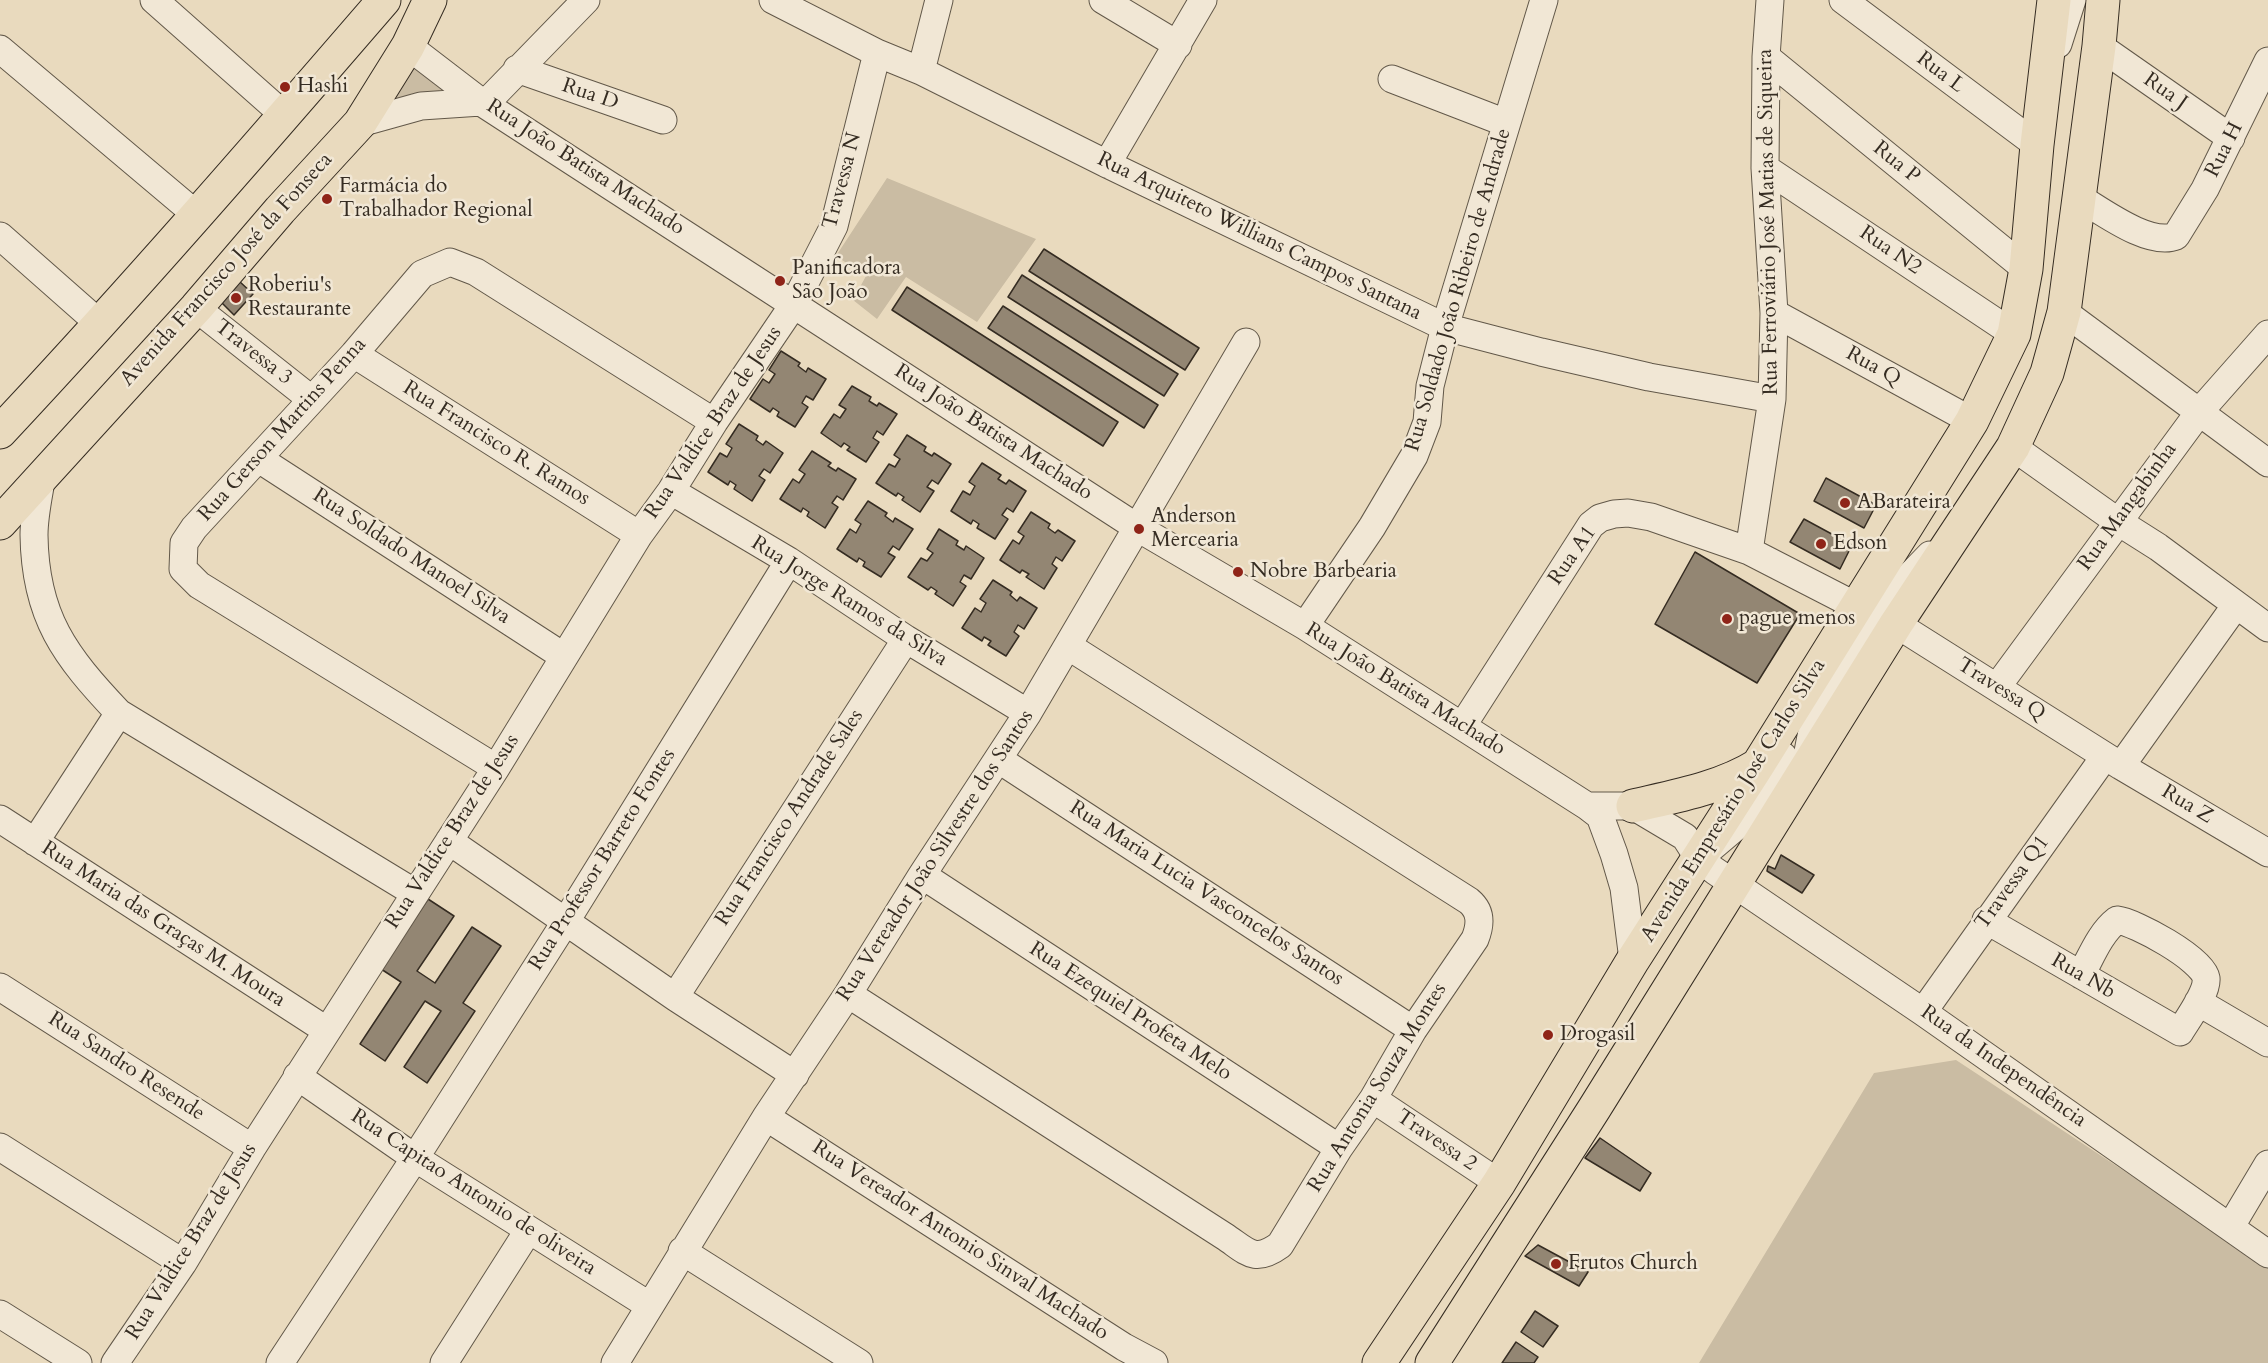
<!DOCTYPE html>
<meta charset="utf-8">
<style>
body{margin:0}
canvas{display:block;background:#e9dabe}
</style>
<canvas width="2268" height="1363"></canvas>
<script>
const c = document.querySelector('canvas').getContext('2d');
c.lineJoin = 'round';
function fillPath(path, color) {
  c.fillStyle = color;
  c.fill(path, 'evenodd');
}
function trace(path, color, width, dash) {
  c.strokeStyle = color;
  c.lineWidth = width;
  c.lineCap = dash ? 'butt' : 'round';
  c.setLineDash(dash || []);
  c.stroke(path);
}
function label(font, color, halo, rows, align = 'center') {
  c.font = font + ' Cardo,serif';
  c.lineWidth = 5;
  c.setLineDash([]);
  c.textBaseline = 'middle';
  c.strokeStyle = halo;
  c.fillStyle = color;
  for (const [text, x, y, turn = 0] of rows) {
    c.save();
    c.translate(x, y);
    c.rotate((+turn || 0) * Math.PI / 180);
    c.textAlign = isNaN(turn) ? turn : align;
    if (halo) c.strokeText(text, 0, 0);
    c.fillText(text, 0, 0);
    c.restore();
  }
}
fillPath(new Path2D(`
 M 411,63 L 461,95 L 385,102 Z
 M 887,178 L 1036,239 L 977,322 L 906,277 L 877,319 L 853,300 L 866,276 L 836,256 Z
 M 1956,1060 L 2244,1250 L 2268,1268 L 2268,1363 L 1699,1363 L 1874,1073 Z`), '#cabca3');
const building = new Path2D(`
 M 1044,249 L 1199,348 L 1185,370 L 1029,271 Z
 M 1022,275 L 1178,374 L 1164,396 L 1008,297 Z
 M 239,281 L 253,294 L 234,315 L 220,301 Z
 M 907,287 L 1118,422 L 1103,446 L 892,310 Z
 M 1003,306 L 1158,405 L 1144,428 L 988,328 Z
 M 781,351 L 800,363 L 798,366 L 806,372 L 808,368 L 826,379 L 813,400 L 806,396 L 802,403 L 808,407 L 795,427 L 777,416 L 779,412 L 773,408 L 770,412 L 750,399 L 763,379 L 769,383 L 775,374 L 769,370 Z
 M 852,386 L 871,397 L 869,401 L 877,406 L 879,403 L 897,414 L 883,435 L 877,431 L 873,438 L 879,442 L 866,462 L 847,450 L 850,447 L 844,443 L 841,447 L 821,433 L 834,414 L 840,418 L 846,409 L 839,405 Z
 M 739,424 L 758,436 L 756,440 L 763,445 L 766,441 L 783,453 L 770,473 L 764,469 L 759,476 L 765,480 L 752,501 L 734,489 L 736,485 L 730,481 L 728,485 L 708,472 L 720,453 L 727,457 L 732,448 L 726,444 Z
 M 907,435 L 926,447 L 924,451 L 932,456 L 934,453 L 951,464 L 938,484 L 932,480 L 927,487 L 934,491 L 920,512 L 902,500 L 904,497 L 898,493 L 896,496 L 876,483 L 889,464 L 895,467 L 900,459 L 894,455 Z
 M 812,451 L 831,463 L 828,466 L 836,471 L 838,468 L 856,479 L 843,500 L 837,496 L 832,503 L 838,507 L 825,528 L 807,516 L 809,512 L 803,508 L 801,512 L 780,499 L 793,479 L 799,483 L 805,474 L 799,470 Z
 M 982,463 L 1001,475 L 998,479 L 1006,484 L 1009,480 L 1026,491 L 1013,512 L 1007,508 L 1002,515 L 1008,519 L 995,539 L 977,528 L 979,524 L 973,520 L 971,524 L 951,511 L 963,491 L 970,495 L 975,486 L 969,482 Z
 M 1826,478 L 1876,505 L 1864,528 L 1814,501 Z
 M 868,501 L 887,513 L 885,516 L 893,522 L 895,518 L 913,529 L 899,550 L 893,546 L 888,553 L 895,557 L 881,577 L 863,566 L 865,562 L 859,558 L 857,562 L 837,549 L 850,529 L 856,533 L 861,524 L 855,520 Z
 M 1031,512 L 1050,524 L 1048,528 L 1055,533 L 1058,530 L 1075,541 L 1062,561 L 1056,557 L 1052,564 L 1057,568 L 1044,589 L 1026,577 L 1029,574 L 1022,570 L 1020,573 L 1000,560 L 1013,540 L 1019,544 L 1024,536 L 1018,532 Z
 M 1804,519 L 1852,545 L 1840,569 L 1790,542 Z
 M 939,529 L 958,541 L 956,545 L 964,550 L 966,546 L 984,558 L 971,579 L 964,575 L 960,582 L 966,586 L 953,606 L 935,594 L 937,591 L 931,587 L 928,590 L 908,577 L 921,558 L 927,561 L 933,553 L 927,549 Z
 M 1695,552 L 1800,614 L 1757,683 L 1655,624 Z
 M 993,580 L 1012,592 L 1010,595 L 1017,601 L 1020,597 L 1037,608 L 1024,629 L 1018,625 L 1014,632 L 1019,636 L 1006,656 L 988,645 L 991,641 L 984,637 L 982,641 L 962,628 L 975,608 L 981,612 L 986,603 L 980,599 Z
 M 1781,855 L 1814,875 L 1802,893 L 1767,871 L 1768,866 L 1775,869 Z
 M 428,899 L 454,916 L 417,971 L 435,983 L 472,927 L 501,946 L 463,1003 L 475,1011 L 427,1083 L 404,1067 L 441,1011 L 425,1001 L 385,1061 L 360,1044 L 401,982 L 381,969 Z
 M 1600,1138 L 1651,1173 L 1640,1191 L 1585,1158 Z
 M 1538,1245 L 1588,1272 L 1579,1286 L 1525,1256 Z
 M 1535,1311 L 1558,1326 L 1543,1347 L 1521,1332 Z
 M 1516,1342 L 1538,1357 L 1534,1363 L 1502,1363 Z`);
fillPath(building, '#938673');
trace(building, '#352c22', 1.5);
const minor = new Path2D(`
 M 154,0 L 285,116
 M 773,0 L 877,53 L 921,71 L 1107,164 L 1445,327 L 1541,352 L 1649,377 L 1772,399
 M 1103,0 L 1178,45
 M 1843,0 L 2037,145
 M 2058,44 L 2072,0
 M 408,46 L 481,102 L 1138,528 L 1305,626 L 1587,806 L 1600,816 L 1614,854 L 1624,888 L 1633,960
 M 2099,46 L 2231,138
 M 0,49 L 198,216
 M 1766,57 L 2026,269
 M 517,69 L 663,120
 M 921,71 L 939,0
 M 1392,79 L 1506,123
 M 485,104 L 586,0
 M 360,123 L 421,106 L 481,102
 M 1107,164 L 1203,0
 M 1765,168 L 2014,334
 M 2078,197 C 2102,211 2149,247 2176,236 L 2205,189 L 2268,61
 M 0,236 L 101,325
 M 196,308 L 311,399
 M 2064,312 L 2268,463
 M 1774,313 L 1972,421
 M 354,354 L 639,535
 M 2013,447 L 2117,521 L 2158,547 L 2268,628
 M 259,459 L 563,656
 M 42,475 C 39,494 34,515 34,535 C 35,617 65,656 119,713 L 415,893
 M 671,491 L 789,561 L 906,639 L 1028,713
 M 1749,551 L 1772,399 L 1774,313 L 1765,168 L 1766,57 L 1770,0
 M 1896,624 L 2121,766 L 2268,853
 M 1305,626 L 1372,527 L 1414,456 L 1427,422 L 1430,386 L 1445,327 L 1544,0
 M 1997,687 L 2200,411 L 2268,334
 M 1463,725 L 1591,525 L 1600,518 L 1614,514 L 1628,513 L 1651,517 L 1749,551 L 1856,606
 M 1807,757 L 1812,731 L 1826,696 L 1900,586 L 1930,555
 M 998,759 L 1413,1030
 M 2121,766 L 2236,605
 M 496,768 L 199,585 L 183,569 L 184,543 L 194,528 L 354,354 L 422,274 L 450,262 L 476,272 L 714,422
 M 1587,806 L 1633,806 L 1685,837 L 1699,859 L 1715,871 L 1923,1012 L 2268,1254
 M 0,819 L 326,1030
 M 449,841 L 675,997 L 795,1075
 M 35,842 L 119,713
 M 1711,848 L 1744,820 L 1783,756
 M 922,875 L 1339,1148
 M 1986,920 L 2180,1032 C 2187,1020 2208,992 2206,978 C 2203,959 2135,922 2117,920 C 2100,933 2091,957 2081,975
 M 0,987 L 252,1148
 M 848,994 L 1224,1236 C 1247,1251 1254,1264 1280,1245 L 1339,1148 L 1373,1099 L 1413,1030 L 1475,939 C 1481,924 1481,911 1469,901 L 1068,646
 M 675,997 L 906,639
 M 2198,1002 L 2268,1043
 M 1923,1012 L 2105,756
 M 297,1076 L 415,1158 L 650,1306
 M 1373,1099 L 1499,1183
 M 766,1117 L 1124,1347 L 1154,1363
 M 0,1147 L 183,1263
 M 2231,1226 L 2268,1164
 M 682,1251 L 859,1363
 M 0,1314 L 78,1363
 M 115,1363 L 183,1263 L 252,1148 L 496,768 L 639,535 L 671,491 L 714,422 L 794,304 L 834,226 L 877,53
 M 280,1363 L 415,1158 L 566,921 L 789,561
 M 444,1363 L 528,1231
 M 615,1363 L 766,1117 L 848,994 L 922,875 L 1028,713 L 1246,342`);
const major = new Path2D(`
 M 0,432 C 132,291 258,146 384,0
 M 0,523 L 196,308 L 280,210 L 360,123 L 408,46 L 430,0
 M 1633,806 C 1676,796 1721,788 1758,765
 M 1379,1363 L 1499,1183 L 1633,960 L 1758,765 L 1972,421 L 2014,334 L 2026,269 L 2037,145 L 2054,0
 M 1432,1363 L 1594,1109 L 1896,624 L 2013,447 L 2047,373 L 2064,312 L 2099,46 L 2103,0`);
trace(minor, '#625849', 29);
trace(major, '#352c22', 35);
trace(minor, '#f1e7d5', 27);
trace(major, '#e9dabe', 33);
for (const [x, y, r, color] of [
 [285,87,6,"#8f2418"],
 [327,199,6,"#8f2418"],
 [780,281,6,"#8f2418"],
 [236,298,6,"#8f2418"],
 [1845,503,6,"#8f2418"],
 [1139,529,6,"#8f2418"],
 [1821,544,6,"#8f2418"],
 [1238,572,6,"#8f2418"],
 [1727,619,6,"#8f2418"],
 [1548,1035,6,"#8f2418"],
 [1556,1264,6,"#8f2418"]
]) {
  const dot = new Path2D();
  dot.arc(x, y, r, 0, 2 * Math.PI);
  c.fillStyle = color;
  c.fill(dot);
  trace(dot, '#f1e7d5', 2);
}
label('21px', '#352c22', '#f1e7d5', [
 ["Rua L",1940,73,37],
 ["Rua J",2165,92,35],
 ["Rua D",590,95,19],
 ["Rua H",2225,150,-63],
 ["Rua P",1896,163,39],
 ["Rua João Batista Machado",585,168,33],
 ["Travessa N",843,181,-75],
 ["Rua Ferroviário José Matias de Siqueira",1769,222,-91],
 ["Rua Arquiteto Willians Campos Santana",1259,237,26],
 ["Rua N2",1890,251,34],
 ["Avenida Francisco José da Fonseca",227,270,-48],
 ["Rua Soldado João Ribeiro de Andrade",1459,290,-74],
 ["Travessa 3",253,353,38],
 ["Rua Q",1873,367,29],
 ["Rua Valdice Braz de Jesus",714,423,-56],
 ["Rua Gerson Martins Penna",283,430,-48],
 ["Rua João Batista Machado",993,433,33],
 ["Rua Francisco R. Ramos",496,444,32],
 ["Rua Mangabinha",2128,507,-54],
 ["Rua A1",1573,556,-55],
 ["Rua Soldado Manoel Silva",411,557,33],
 ["Rua Jorge Ramos da Silva",849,602,32],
 ["Rua João Batista Machado",1405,690,32],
 ["Travessa Q",2001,690,32],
 ["Avenida Empresário José Carlos Silva",1734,801,-58],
 ["Rua Z",2187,805,31],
 ["Rua Francisco Andrade Sales",790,818,-57],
 ["Rua Valdice Braz de Jesus",453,832,-57],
 ["Rua Vereador João Silvestre dos Santos",936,856,-57],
 ["Rua Professor Barreto Fontes",603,860,-58],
 ["Travessa Q1",2013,883,-54],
 ["Rua Maria Lucia Vasconcelos Santos",1206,894,33],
 ["Rua Maria das Graças M. Moura",163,925,33],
 ["Rua Nb",2083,977,30],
 ["Rua Ezequiel Profeta Melo",1130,1012,33],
 ["Rua Sandro Resende",126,1067,33],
 ["Rua da Independência",2003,1067,35],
 ["Rua Antonia Souza Montes",1378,1088,-58],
 ["Travessa 2",1436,1141,34],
 ["Rua Capitao Antonio de oliveira",473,1193,33],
 ["Rua Vereador Antonio Sinval Machado",960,1241,33],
 ["Rua Valdice Braz de Jesus",192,1242,-58]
]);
label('21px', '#352c22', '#f1e7d5', [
 ["Hashi",297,87],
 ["Farmácia do",339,187],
 ["Trabalhador Regional",339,211],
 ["Panificadora",792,269],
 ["São João",792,293],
 ["Roberiu's",248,286],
 ["Restaurante",248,310],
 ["ABarateira",1857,503],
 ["Anderson",1151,517],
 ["Mercearia",1151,541],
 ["Edson",1833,544],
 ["Nobre Barbearia",1250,572],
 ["pague menos",1739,619],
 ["Drogasil",1560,1035],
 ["Frutos Church",1568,1264]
], 'left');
</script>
